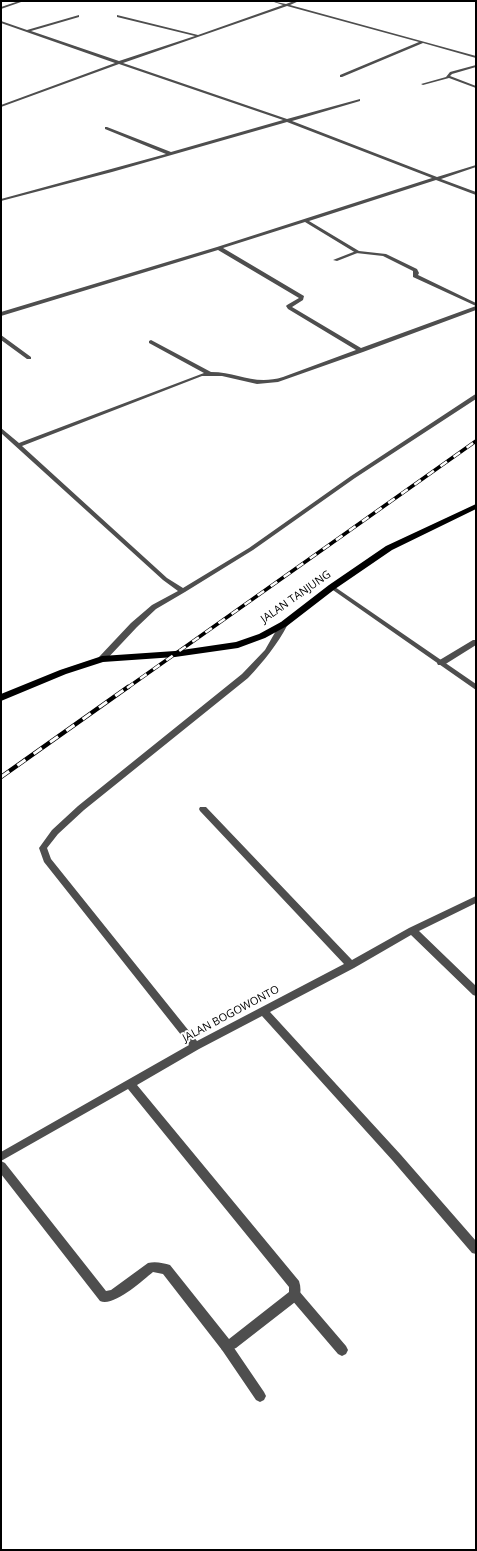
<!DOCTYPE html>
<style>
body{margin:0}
#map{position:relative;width:477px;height:1551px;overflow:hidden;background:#fff;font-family:"Open Sans",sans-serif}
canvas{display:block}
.frame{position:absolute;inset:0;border:2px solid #000;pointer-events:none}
</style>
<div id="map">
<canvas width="477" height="1551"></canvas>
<div class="frame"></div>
</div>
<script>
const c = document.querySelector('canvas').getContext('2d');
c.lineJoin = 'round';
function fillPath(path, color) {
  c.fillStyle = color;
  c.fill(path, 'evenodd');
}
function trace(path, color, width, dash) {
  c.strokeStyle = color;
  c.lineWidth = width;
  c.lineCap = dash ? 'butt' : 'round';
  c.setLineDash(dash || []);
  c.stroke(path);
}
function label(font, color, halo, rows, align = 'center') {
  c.font = font + ' "Open Sans",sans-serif';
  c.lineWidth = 4;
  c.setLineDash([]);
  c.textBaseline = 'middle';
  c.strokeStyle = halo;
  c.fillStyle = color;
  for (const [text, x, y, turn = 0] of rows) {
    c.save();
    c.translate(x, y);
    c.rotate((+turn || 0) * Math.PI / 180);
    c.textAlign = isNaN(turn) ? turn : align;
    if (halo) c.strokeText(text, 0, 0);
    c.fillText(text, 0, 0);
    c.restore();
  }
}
fillPath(new Path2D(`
 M 19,1 L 24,1 L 1,9 L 1,7 Z
 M 356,251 L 360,252 L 337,261 L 333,260 Z
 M 473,640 L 476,640 L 476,645 L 444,665 L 438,665 L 437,663 L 438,661 Z
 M 295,1290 L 299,1291 L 346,1346 L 348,1350 L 346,1354 L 342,1356 L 338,1354 L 291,1299 L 289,1295 L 291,1291 Z
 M 226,1340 L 230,1342 L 264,1392 L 266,1396 L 264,1400 L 260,1402 L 256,1400 L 222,1350 L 220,1346 L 222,1342 Z`), '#4e4e4e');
fillPath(new Path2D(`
 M 271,1 L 286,4 L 294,1 L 299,1 L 290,5 L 476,56 L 476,58 L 423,43 L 342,77 L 340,77 L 340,75 L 419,42 L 287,6 L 123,63 L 287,119 L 360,99 L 360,101 L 292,121 L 437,177 L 476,165 L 476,167 L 441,179 L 476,192 L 476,195 L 436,180 L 309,221 L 359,251 L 386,254 L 417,269 L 419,273 L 418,275 L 476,303 L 476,310 L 363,352 L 278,382 L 257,384 L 222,376 L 202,376 L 22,446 L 167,578 L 183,588 L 249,548 L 351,476 L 474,395 L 476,394 L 476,399 L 355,478 L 253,550 L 185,592 L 156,609 L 137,627 L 105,661 L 102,661 L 98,659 L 99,657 L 131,623 L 152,605 L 178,591 L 163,580 L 1,433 L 1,428 L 19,443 L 204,373 L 149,343 L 149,341 L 151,340 L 211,372 C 238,372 254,386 283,377 L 356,350 L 288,309 L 286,306 L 287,305 L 299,298 L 218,250 L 1,316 L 1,312 L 217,247 L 432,178 L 287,122 L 112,172 L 1,201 L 1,199 L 166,154 L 105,129 L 105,127 L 107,127 L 171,152 L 283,120 L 119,64 L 1,107 L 1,105 L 115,63 L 1,23 L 1,21 L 27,30 L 79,15 L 79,17 L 31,31 L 119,61 L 195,36 L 117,17 L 117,15 L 198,35 L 283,5 ZM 305,222 L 356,253 L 383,256 L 413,271 L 413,277 L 476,306 L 361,348 L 292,307 L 303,300 L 304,296 L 223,248 Z
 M 476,65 L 476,67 L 452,74 L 450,76 L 476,86 L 476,88 L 449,78 L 423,85 L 421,84 L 446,77 L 450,72 Z
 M 1,335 L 31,357 L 31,359 L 27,359 L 1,340 Z
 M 332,585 L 476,684 L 476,690 L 330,588 L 329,587 Z
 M 281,622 L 284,622 L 288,624 C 277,645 264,661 248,678 L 84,810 L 58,834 L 47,848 L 51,859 L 197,1041 L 344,964 L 200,811 L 199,809 L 200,807 L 206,807 L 352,960 L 409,928 L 476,896 L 476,903 L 419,931 L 476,986 L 476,996 L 473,995 L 411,935 L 354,968 L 270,1012 L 401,1155 L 476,1241 L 476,1254 L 472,1253 L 393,1161 L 262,1016 L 199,1049 L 137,1085 L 299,1281 C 301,1287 301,1293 299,1299 L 236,1348 L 226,1352 L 222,1350 L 163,1274 L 153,1272 C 142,1281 114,1307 100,1301 L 1,1174 L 1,1152 L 189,1045 L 44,862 L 39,848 L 52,830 L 78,806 L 242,674 L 265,650 ZM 128,1089 L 289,1287 L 289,1292 L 229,1339 L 170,1265 C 164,1263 155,1261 148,1263 L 111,1290 L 106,1291 L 5,1163 L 1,1161 Z`), '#4e4e4e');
fillPath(new Path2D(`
 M 476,504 L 476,509 L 392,550 L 335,589 L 287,626 L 265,638 L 238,648 L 175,657 L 103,662 L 66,674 L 1,701 L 1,694 L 60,670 L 102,656 L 175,651 L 236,642 L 259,634 L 281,622 L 329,585 L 386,546 Z`), '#000');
const railFar1 = new Path2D(`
 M 127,688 L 476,441`);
const rail = new Path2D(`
 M 1,777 L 128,687`);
trace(railFar1, '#000', 3.5);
trace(rail, '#000', 4.5);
trace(railFar1, '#fff', 2.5, [8]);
trace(rail, '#fff', 3, [10]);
label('11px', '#000', '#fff', [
 ["JALAN TANJUNG",296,597,-35],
 ["JALAN BOGOWONTO",231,1014,-28]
]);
</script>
